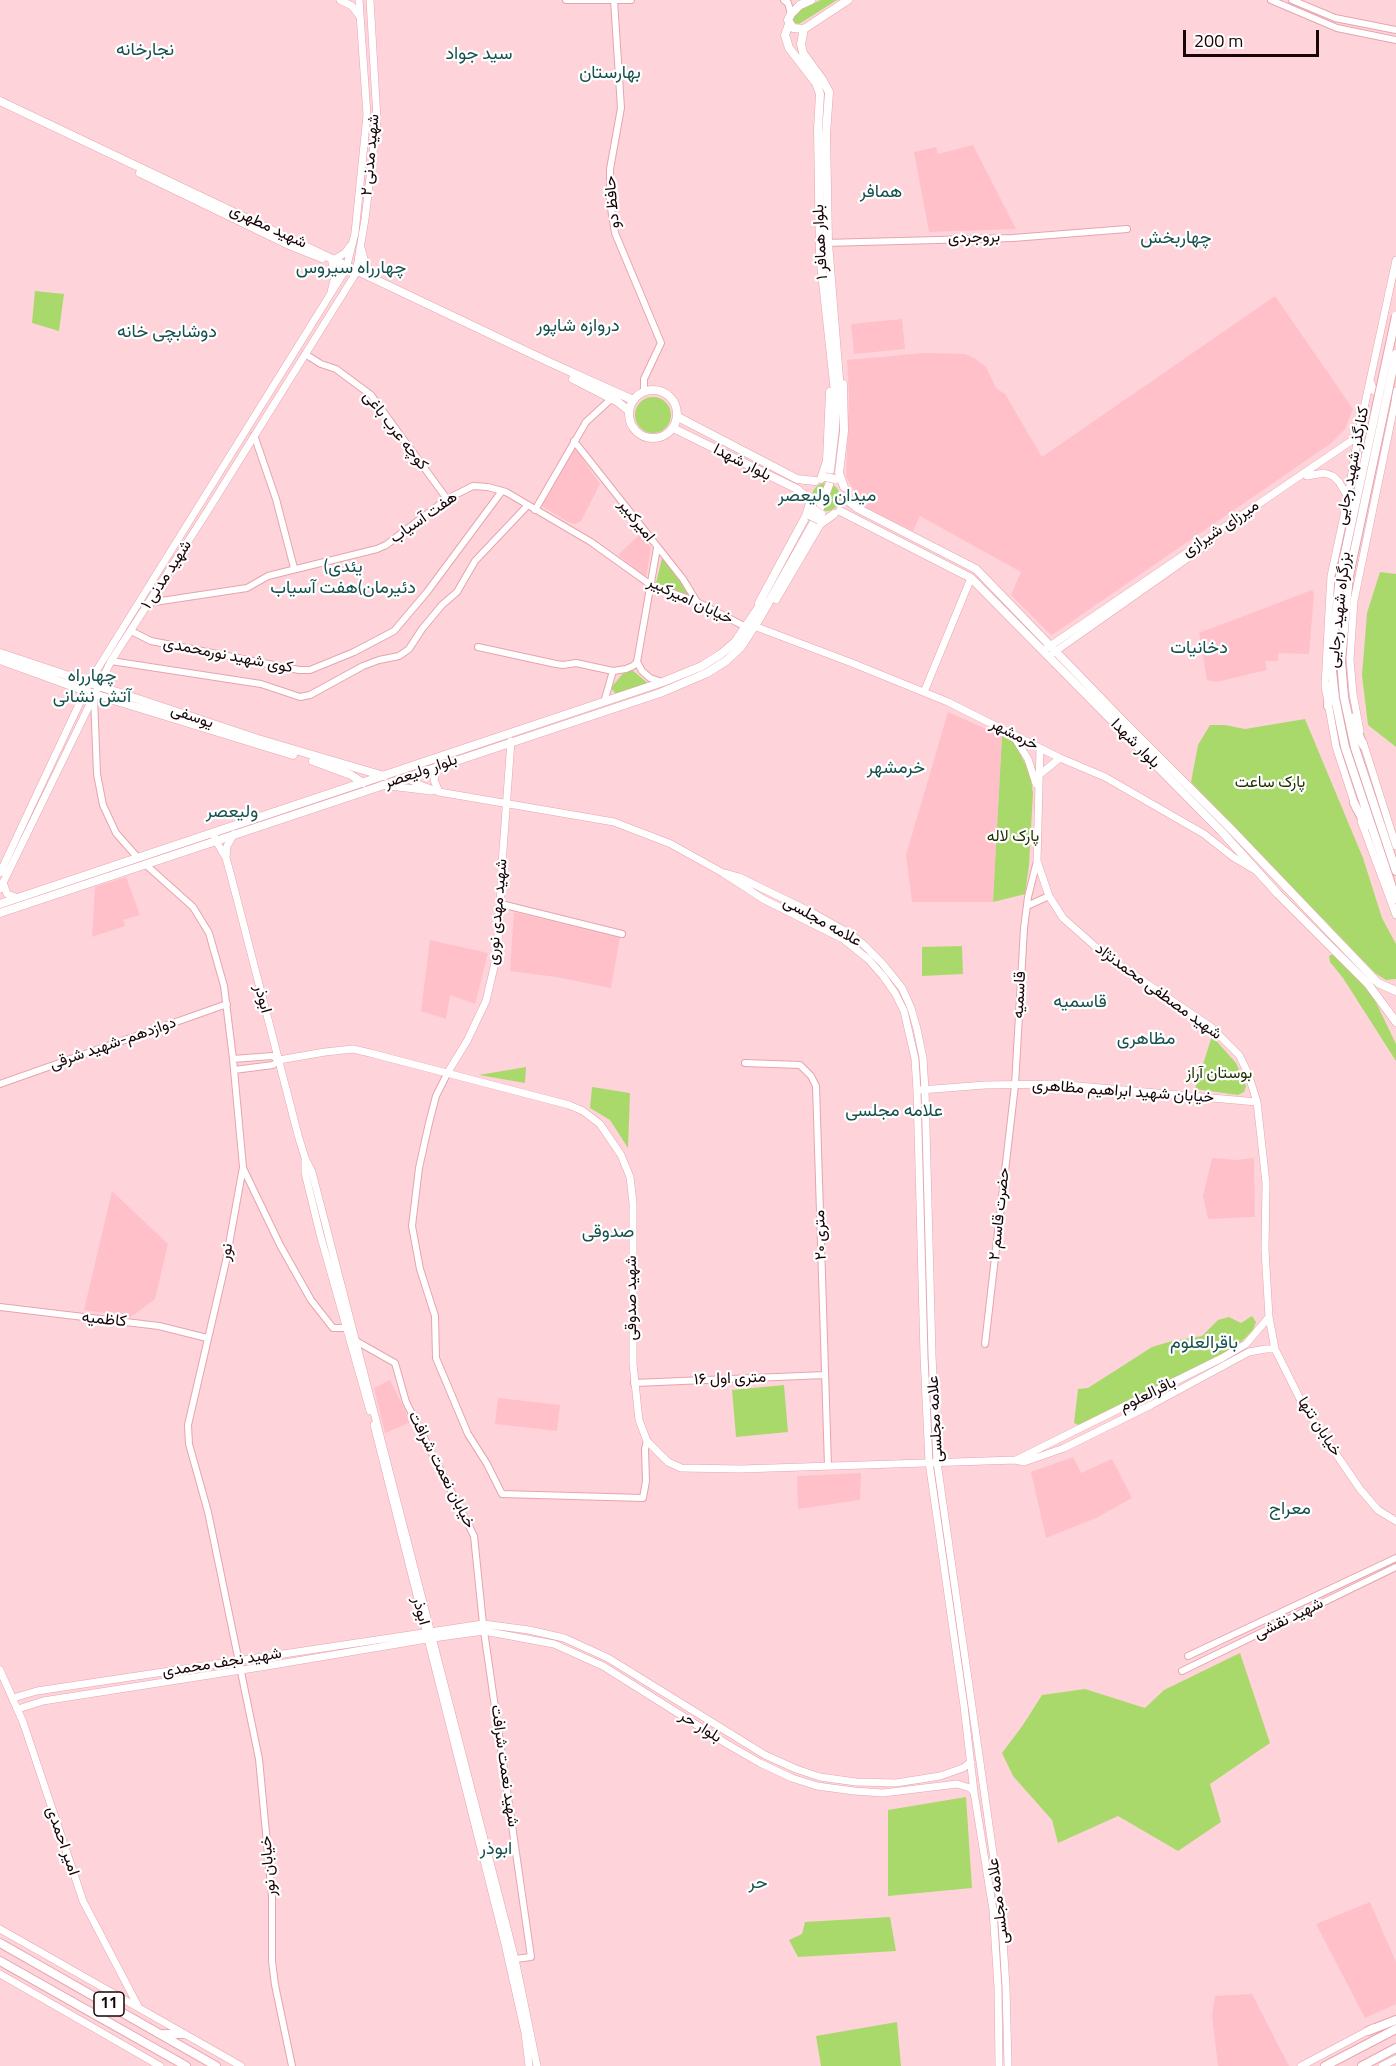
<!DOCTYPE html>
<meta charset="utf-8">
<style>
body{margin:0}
#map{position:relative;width:1396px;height:2066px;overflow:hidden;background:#fed4da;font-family:"Titillium Web",sans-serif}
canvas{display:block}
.scale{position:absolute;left:1183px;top:30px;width:136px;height:27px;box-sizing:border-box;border:3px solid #190408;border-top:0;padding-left:8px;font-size:18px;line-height:21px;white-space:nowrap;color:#190408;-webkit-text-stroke:4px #fff;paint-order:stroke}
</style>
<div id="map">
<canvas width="1396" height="2066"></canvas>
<div class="scale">200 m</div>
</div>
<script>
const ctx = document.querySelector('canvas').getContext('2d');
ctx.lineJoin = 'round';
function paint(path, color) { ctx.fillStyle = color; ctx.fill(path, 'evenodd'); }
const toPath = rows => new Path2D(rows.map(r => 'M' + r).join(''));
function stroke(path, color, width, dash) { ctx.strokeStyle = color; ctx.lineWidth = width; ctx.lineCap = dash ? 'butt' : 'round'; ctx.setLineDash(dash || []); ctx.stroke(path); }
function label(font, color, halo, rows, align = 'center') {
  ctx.font = font + ' "Titillium Web",Vazirmatn,sans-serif'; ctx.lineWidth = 4.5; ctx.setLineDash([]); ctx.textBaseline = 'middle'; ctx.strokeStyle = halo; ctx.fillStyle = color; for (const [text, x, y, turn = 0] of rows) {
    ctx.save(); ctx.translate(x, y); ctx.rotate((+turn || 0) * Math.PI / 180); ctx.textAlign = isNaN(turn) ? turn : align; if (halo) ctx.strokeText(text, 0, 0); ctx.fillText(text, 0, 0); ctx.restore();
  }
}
paint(toPath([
 [973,145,1016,229,929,232,914,152,936,147,938,154],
 [1275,296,1353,409,1345,429,1330,444,1052,635,1050,634,1011,595,1021,572,920,516,913,531,858,505,860,501,846,477,849,394,847,360,924,353,965,354,976,359,986,367,996,388,1005,394,1042,457],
 [902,319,905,349,854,354,851,324],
 [575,448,600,484,581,521,575,524,568,522,540,505],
 [640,534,651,548,646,577,618,555],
 [1312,590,1314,593,1309,654,1278,653,1278,661,1265,661,1267,670,1216,682,1207,680,1199,633],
 [948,712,1002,736,993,902,912,902,906,855],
 [126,877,140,915,123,920,125,926,92,937,95,887],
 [514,912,620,937,611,988,556,977,510,971],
 [430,940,488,953,475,1004,450,995,446,1019,421,1011],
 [1212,1158,1236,1160,1254,1158,1255,1217,1208,1219,1203,1196],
 [112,1191,168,1244,155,1299,131,1317,84,1310],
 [390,1380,411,1422,385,1433,374,1388],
 [498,1398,560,1405,557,1431,495,1424],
 [1073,1457,1081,1473,1112,1459,1132,1498,1096,1518,1046,1538,1031,1472],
 [861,1473,860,1500,798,1509,797,1476],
 [1370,1902,1396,1962,1396,2004,1365,2018,1316,1924],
 [1252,1994,1289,2066,1218,2066,1212,2016,1215,1996]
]), '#ffc0ca');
paint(toPath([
 [821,0,837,0,799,24,794,23,792,17,797,11],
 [35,291,64,294,59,331,32,323],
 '635 415a18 18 0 1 1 36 0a18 18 0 1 1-36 0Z',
 '812 497a14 14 0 1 1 28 0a14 14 0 1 1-28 0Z',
 [662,558,692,596,656,583],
 [1380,572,1396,574,1396,747,1368,725,1362,675,1367,613],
 [631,669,650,685,617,695,611,688,624,672],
 [1305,719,1363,858,1382,918,1396,944,1396,979,1386,980,1375,973,1191,782,1198,745,1210,725,1225,725,1245,729],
 [1002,736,1014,742,1030,773,1033,793,1029,865,1025,894,993,902],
 [962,946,963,974,922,976,922,947],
 [1335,953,1372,994,1396,1044,1396,1061,1343,978,1330,962,1329,956],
 [1212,1036,1236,1063,1246,1086,1244,1092,1238,1095,1195,1089],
 [526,1067,525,1083,479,1075],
 [592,1087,630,1093,628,1148,610,1120,590,1108],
 [1252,1316,1256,1322,1253,1330,1236,1347,1081,1426,1074,1423,1078,1389,1088,1388,1152,1347,1172,1341,1202,1336,1218,1320,1229,1317,1241,1323],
 [784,1385,788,1432,736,1437,732,1390],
 [1240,1653,1270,1743,1210,1784,1221,1822,1178,1851,1118,1816,1058,1843,1052,1820,1013,1776,1002,1753,1023,1725,1042,1695,1085,1689,1145,1708,1164,1690],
 [966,1797,972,1888,888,1896,888,1810],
 [890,1917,896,1951,798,1957,789,1940,802,1934,805,1922],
 [897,2022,901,2066,821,2066,816,2036]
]), '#a9d96b');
const tertiary = toPath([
 [566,0,631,0],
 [614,0,621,108,610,169,610,202,615,233,661,343,644,379,644,391],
 [784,0,788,3,791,14],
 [1271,0,1337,28,1396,40],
 [1292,0,1335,18,1396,30],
 [824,243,1013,238,1127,229],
 [305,354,321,364,336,369,371,395,447,499],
 [254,435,276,499,294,568],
 [574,441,683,579,697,602],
 [535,510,586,422,611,399],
 [657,548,637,662,642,671,650,678,662,682],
 [148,603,247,588,268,576,377,549,386,545,447,499,473,486,488,487,506,492,591,542,651,585,697,602,746,627],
 [131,631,151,641,299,670,310,670,354,652,394,631,427,592,502,491],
 [478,647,556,664,563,665,576,663,613,671,626,669,633,666,637,662],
 [111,661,261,684,300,697,310,695,363,666,379,660,399,656,409,649,422,629,442,605,457,592,475,561,528,505],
 [94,697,97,774,103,805,116,833,138,858],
 [604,702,613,671],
 [145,864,193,907,209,933,224,986,233,1059,243,1167,226,1261,188,1425,189,1444,208,1512,259,1759,272,1896,272,1961,275,1985,292,2066],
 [501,904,622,934],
 [1027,906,1049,896],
 [233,1059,272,1056,279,1060,273,1065,234,1070],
 [745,1063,800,1065,811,1076,816,1086,828,1466],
 [448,1072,436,1096,429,1123,419,1168,412,1226,420,1269,435,1316,436,1358,468,1434,487,1464,502,1494,643,1498,646,1481,645,1449,647,1441],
 [0,1084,227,1004],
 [243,1168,280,1245,311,1300,333,1328,351,1328],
 [0,1307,159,1326,207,1338],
 [356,1341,395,1363,406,1402,474,1536,483,1624,531,1957,515,1959],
 [985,1344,1015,1085,1024,928,1028,897,1037,861],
 [634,1383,825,1375],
 [1188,1656,1396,1558],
 [1182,1671,1396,1567]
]);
const secondary = toPath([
 [340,0,352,6,360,17],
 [361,248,365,262,374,278],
 [335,259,345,253,350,246],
 [331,292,335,277,332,262],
 [1371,383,1374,391,1382,396,1391,395,1396,391],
 [1307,476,1324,473,1333,476,1339,482,1348,497,1349,496],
 [754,626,852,663,948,702,1060,758,1105,777,1204,834,1233,857,1255,870],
 [1047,648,1373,426],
 [1053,653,1208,544],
 [924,692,971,578],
 [1360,731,1353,694,1350,659,1354,601,1396,397],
 [1013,735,1028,759,1036,784],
 [1363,742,1396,846],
 [1040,748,1037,861,1049,896,1063,918,1106,956,1211,1027,1239,1055,1248,1073,1257,1102,1266,1183,1265,1250,1269,1317,1275,1349,1304,1407,1360,1489,1378,1510,1396,1521],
 [437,766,434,780,439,792],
 [1039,775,1060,758],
 [405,777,420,785,439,792,614,822,671,844,723,873,763,899,843,939,868,959,883,976,895,993,904,1011,915,1059,917,1091,924,1356,929,1462,964,1706,974,1792,993,1910,998,1987,999,2066],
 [382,785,431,791],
 [1356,808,1336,747,1325,686,1330,592,1331,576,1348,497,1358,436,1396,260],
 [1361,821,1396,915],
 [213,832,216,841,226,858,231,876,298,1135,305,1158,312,1172,515,1959,537,2066],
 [226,858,227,846,234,834],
 [0,873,90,681,346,269,355,233,367,115,359,0],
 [725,873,739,877,813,913,847,932,862,943,882,963,902,988,911,1008,917,1029,923,1058,925,1090,932,1355,937,1462,1001,1909,1006,1987,1008,2066],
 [3,882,7,894,18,898],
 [0,889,111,661,205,515,356,273,365,219,377,119,370,0],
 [279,1060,325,1052,353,1049,370,1053,569,1105,583,1111,600,1124,621,1155,630,1177,633,1203,633,1364,639,1420,647,1441,668,1462,681,1468,741,1469,1016,1460,1024,1462,1064,1448,1151,1405,1249,1352,1266,1349,1275,1349],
 [448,1072,467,1041,486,1001,495,963,499,931,502,864,511,741],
 [921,1090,985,1085,1056,1084,1257,1102],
 [305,1161,305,1173,320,1234,370,1411],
 [374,1425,505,1944,525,2033,529,2066],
 [1016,1460,1222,1358,1246,1344,1269,1317],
 [0,1670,23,1722,83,1901,138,2006],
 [13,1698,37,1691,483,1624,529,1630,564,1638,608,1658,765,1755,796,1769,820,1777,856,1782,896,1783,940,1776,963,1768,971,1762],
 [18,1709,43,1701,267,1666,433,1638,484,1631,554,1644,603,1666,727,1744,760,1763,792,1778,817,1786,854,1791,883,1793,957,1784,970,1788,974,1792],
 [0,1929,241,2066],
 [0,1974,160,2066],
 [1301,2066,1373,2028],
 [1382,2066,1396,2059]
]);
const primary = toPath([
 [811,0,800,5,791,14,788,20,793,28,804,29,848,0],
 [789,24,785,35,789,48,816,83,820,94,818,129,820,254,836,402,835,429,830,470],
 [804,29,801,44,803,53,822,79,829,92,826,134,828,243,840,391],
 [0,101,549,362,633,400],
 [140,173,289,245,322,258],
 [573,379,618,402,629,411],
 [843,384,844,431,839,473,844,487],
 '629 414a24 24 0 1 1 48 0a24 24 0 1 1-48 0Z',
 [678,417,797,479,815,481],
 [673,428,797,489,808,499],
 [821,479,827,461,830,392],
 [846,499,857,508,976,569,1120,718,1228,826,1378,983,1396,991],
 [820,508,829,485],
 [840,511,971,578,1222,832,1278,894,1368,984,1396,1022],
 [776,599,820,524,834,514],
 [759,603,806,516,810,503],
 [0,653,258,739,384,776],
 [0,660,94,694,293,755],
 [313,761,351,775,363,783],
 [0,904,663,682,702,666,721,654,735,642,763,601],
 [0,913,660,693,707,673,726,661,741,647,761,616,815,520]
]);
const trunk = toPath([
 [1340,576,1331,662,1335,698,1345,747,1396,899],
 [1349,576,1341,661,1344,697,1355,748,1396,871],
 [1328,706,1330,686],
 [1352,718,1363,745],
 [1354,803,1366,826],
 [0,1943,216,2066],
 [0,1961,186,2066],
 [1368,2031,1396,2020],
 [164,2034,182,2034],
 [1325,2066,1396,2029],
 [1362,2066,1396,2048]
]);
stroke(tertiary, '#e7a4ae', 8);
stroke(secondary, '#e7a4ae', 8);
stroke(primary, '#e7a4ae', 9);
stroke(trunk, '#e7a4ae', 10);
stroke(tertiary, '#fff', 6);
stroke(secondary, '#fff', 7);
stroke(primary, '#fff', 8);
stroke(trunk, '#fff', 8);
const primaryBridge = toPath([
 [825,477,835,479],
 [813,509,821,514],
 [809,515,819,520]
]);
const trunkBridge = toPath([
 [1340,576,1396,316],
 [1349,576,1396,354]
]);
stroke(primaryBridge, '#e7a4ae', 9, []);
stroke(trunkBridge, '#e7a4ae', 10, []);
stroke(primaryBridge, '#fff', 8);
stroke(trunkBridge, '#fff', 8);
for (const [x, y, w] of [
 [109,2004,30]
]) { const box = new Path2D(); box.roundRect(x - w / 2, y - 12, w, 24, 4.5); ctx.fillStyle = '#fff'; ctx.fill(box); stroke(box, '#190408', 1.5); }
label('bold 15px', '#190408', null, [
 ["11",109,2004]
]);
label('16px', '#190408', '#fff', [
 ["شهید مدنی ۲",371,155,-85],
 ["حافظ دو",613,202,-95],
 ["شهید مطهری",268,227,25],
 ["بروجردی",974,238,-1],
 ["بلوار همافر ۱",821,242,-93],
 ["کوچه عرب باغی",395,431,52],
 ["بلوار شهدا",742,463,27],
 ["کنارگذر شهید رجایی",1353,466,-79],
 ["هفت آسیاب",424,518,-35],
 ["امیرکبیر",636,521,52],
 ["میرزای شیرازی",1221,529,-34],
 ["شهید مدنی ۱",167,575,-57],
 ["خیابان امیرکبیر",690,601,25],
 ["بزرگراه شهید رجایی",1340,610,-84],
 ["کوی شهید نورمحمدی",228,656,11],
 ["یوسفی",192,717,19],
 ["خرمشهر",1014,735,27],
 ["بلوار شهدا",1135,744,45],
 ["بلوار ولیعصر",421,772,-19],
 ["شهید مهدی نوری",498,912,-85],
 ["علامه مجلسی",822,922,29],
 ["شهید مصطفی محمدنژاد",1158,992,36],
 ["قاسمیه",1020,995,-87],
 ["ابوذر",262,999,75],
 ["دوازدهم-شهید شرقی",113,1044,-19],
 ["خیابان شهید ابراهیم مظاهری",1123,1092,4],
 ["۲ حضرت قاسم",1000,1214,-84],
 ["۲۰ متری",821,1235,-92],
 ["نور",227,1252,-79],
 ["شهید صدوقی",632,1298,-90],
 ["کاظمیه",104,1320,6],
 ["۱۶ متری اول",730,1379,-2],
 ["باقرالعلوم",1148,1395,-26],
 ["علامه مجلسی",936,1419,-93],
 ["خیابان تنها",1319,1427,57],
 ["خیابان نعمت شرافت",441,1470,63],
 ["ابوذر",420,1611,75],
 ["شهید نقشی",1289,1619,-26],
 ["شهید نجف محمدی",222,1663,-9],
 ["بلوار حر",700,1727,32],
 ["شهید نعمت شرافت",504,1766,82],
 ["امیر احمدی",62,1841,71],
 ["خیابان نور",269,1866,-95],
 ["علامه مجلسی",999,1901,-97]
]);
label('16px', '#203201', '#fff', [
 ["پارک ساعت",1270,783],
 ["پارک لاله",1013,837],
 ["بوستان آراز",1219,1074]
]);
label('18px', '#15514d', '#fff', [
 ["نجارخانه",145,51],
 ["سید جواد",479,55],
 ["بهارستان",610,74],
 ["همافر",881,193],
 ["چهاربخش",1176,239],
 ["چهارراه سیروس",351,269],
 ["دروازه شاپور",578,327],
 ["دوشابچی خانه",167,333],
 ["میدان ولیعصر",827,497],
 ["(یئدی",343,568],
 ["دئیرمان)هفت آسیاب",343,589],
 ["دخانیات",1199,649],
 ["چهارراه",92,677],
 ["آتش نشانی",92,698],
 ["خرمشهر",896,769],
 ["ولیعصر",232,813],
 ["قاسمیه",1080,1003],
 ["مظاهری",1146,1040],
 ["علامه مجلسی",894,1112],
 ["صدوقی",608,1233],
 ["باقرالعلوم",1204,1344],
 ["معراج",1290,1510],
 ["ابوذر",496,1850],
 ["حر",758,1884]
]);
</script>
